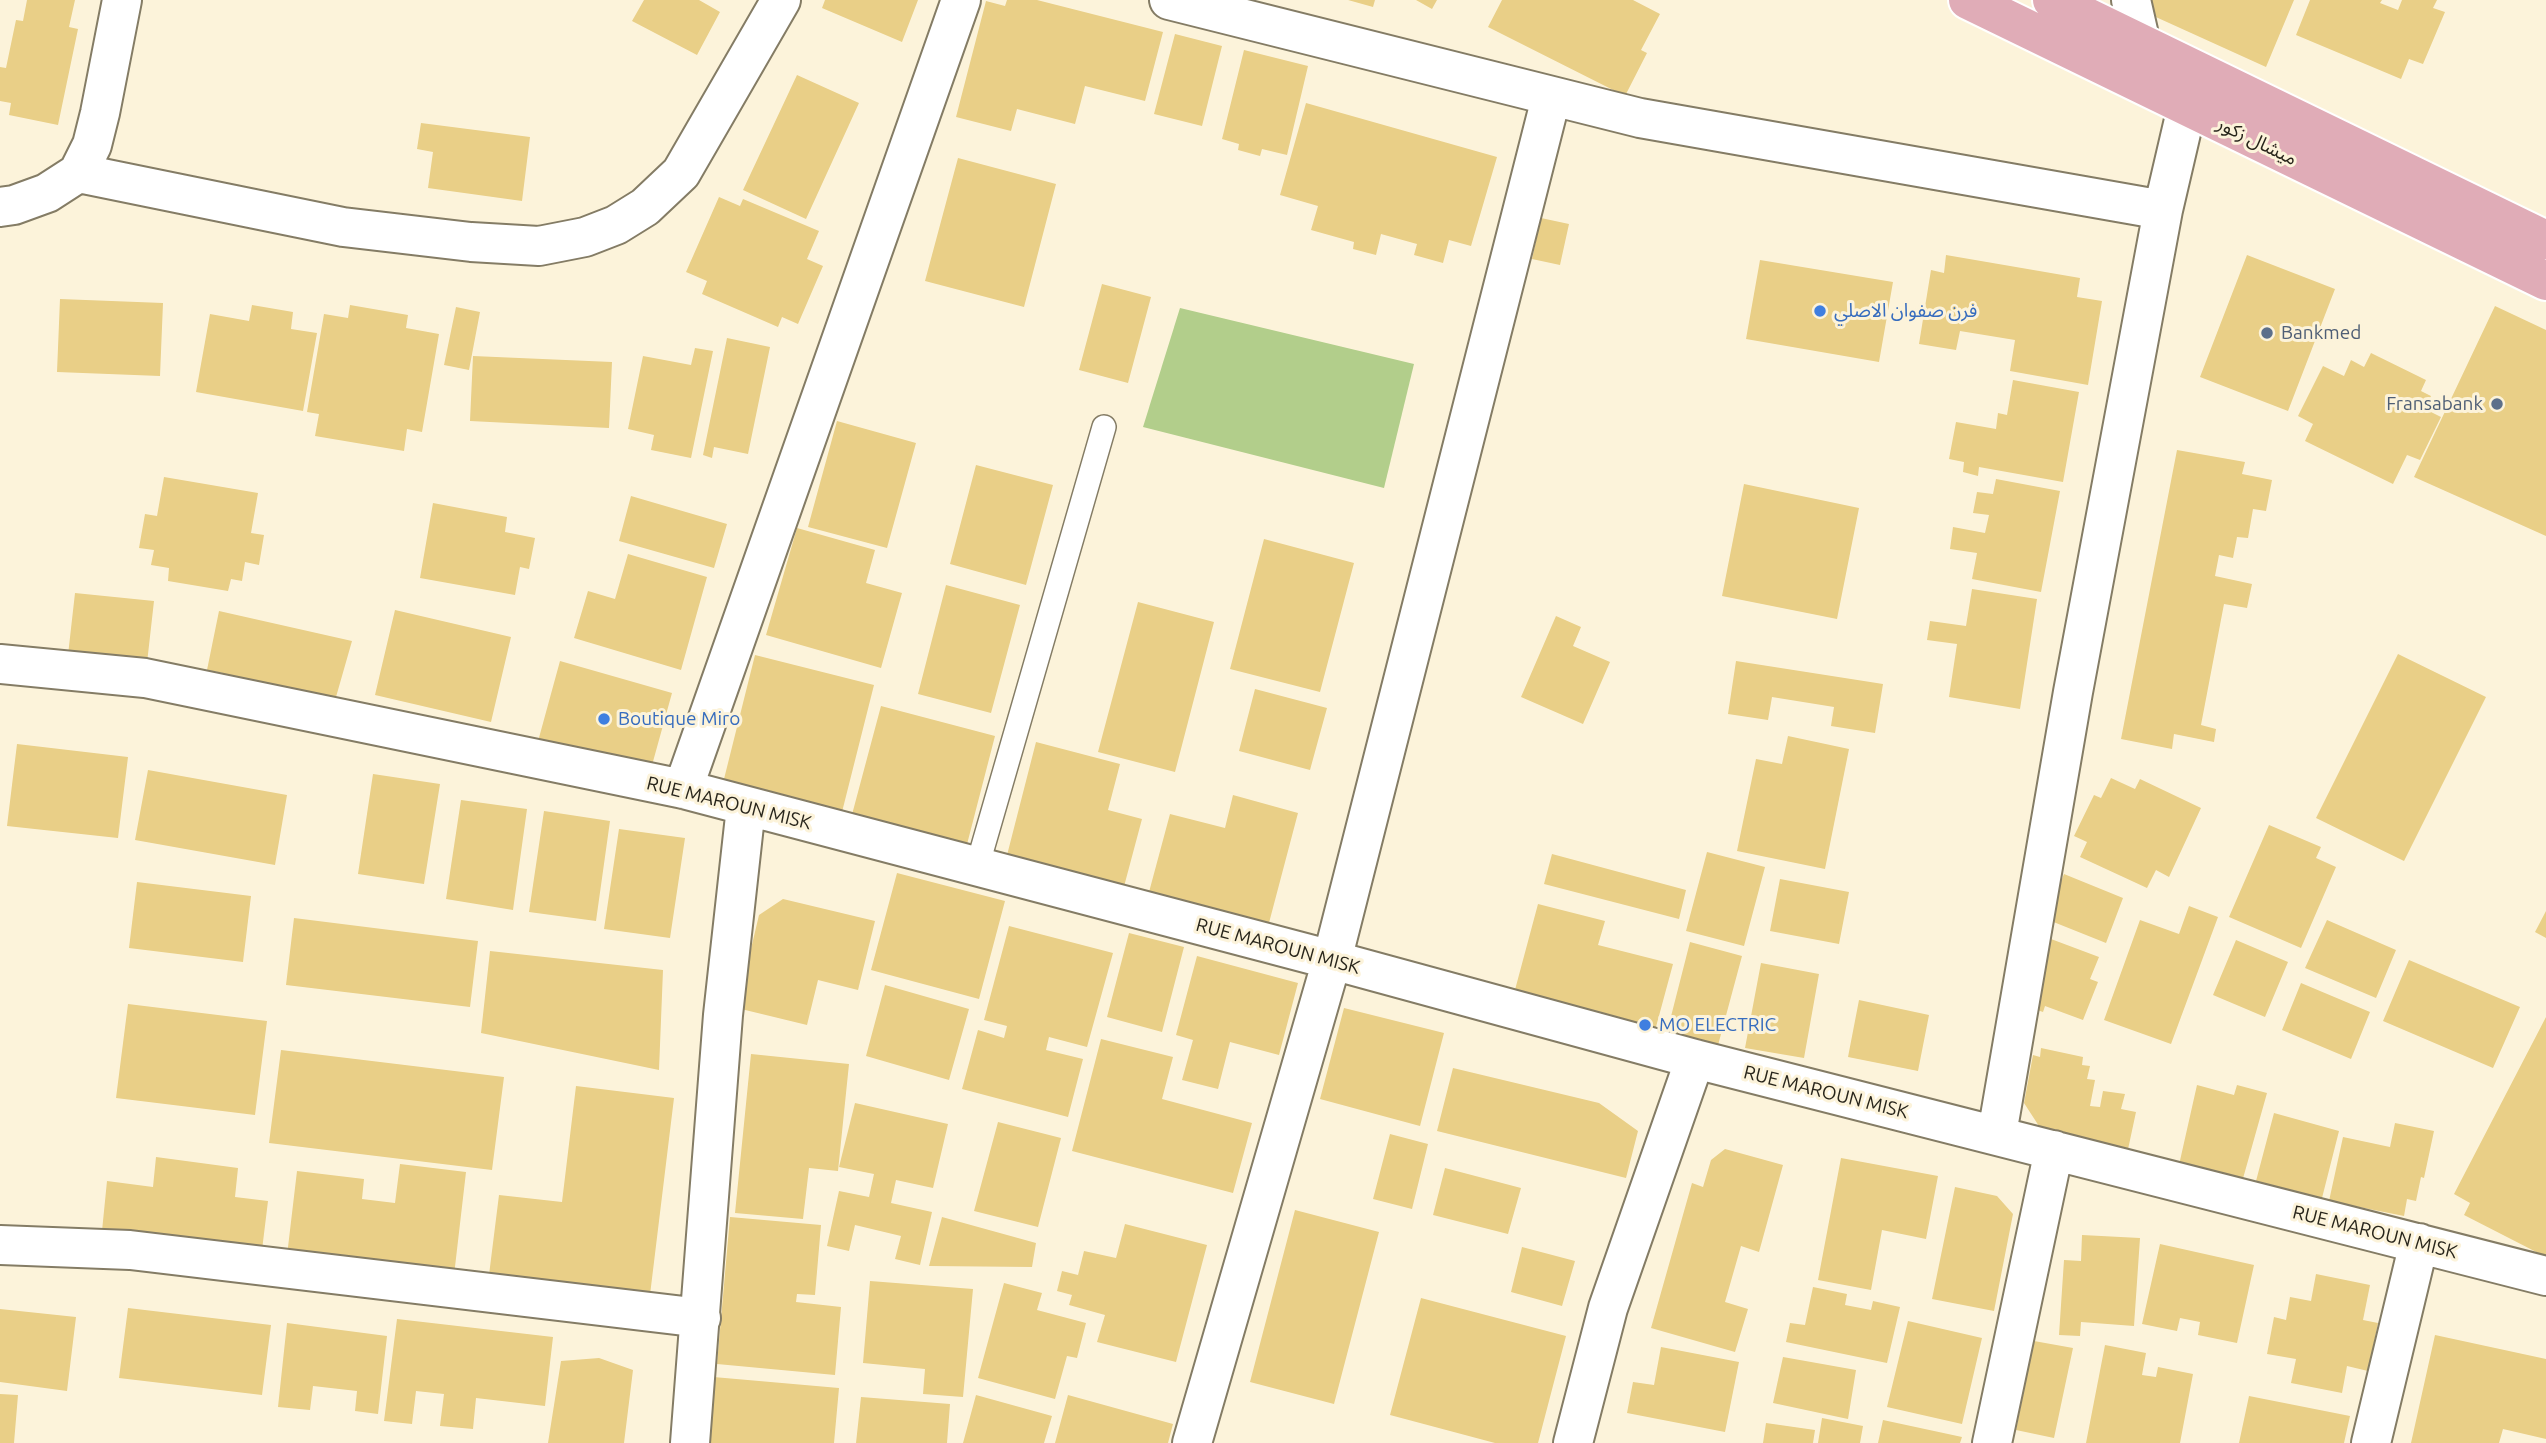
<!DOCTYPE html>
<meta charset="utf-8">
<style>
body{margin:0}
canvas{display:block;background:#fcf3da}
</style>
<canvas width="2546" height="1443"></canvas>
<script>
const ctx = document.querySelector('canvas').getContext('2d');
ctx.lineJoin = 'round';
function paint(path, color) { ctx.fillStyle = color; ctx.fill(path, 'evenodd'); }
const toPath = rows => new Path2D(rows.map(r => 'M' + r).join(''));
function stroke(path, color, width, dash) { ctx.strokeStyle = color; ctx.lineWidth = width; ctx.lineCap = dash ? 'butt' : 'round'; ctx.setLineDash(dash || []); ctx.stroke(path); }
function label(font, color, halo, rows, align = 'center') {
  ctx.font = font + ' Ubuntu,"Noto Sans Arabic",sans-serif'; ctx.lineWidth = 6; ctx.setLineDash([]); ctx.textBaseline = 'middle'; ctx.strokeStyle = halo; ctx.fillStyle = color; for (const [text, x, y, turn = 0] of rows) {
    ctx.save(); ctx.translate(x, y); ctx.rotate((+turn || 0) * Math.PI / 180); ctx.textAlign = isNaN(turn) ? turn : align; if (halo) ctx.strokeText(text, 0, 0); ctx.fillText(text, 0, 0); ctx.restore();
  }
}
paint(toPath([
 [1180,308,1414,364,1384,488,1143,427]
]), '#b2ce8b');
paint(toPath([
 [27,0,75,0,69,27,78,29,58,125,9,115,11,103,0,101,0,67,6,68,16,20,23,21],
 [644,0,699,0,720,12,697,55,632,21],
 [825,0,918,0,902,42,822,8],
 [1007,0,1037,0,1163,32,1145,101,1085,86,1075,124,1017,109,1011,131,956,117,986,1,1005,6],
 [1348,0,1375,0,1373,7],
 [1416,0,1437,0,1432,9],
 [1502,0,1633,0,1660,14,1641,50,1647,53,1625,96,1488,27],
 [2145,0,2294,0,2266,67,2147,13],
 [2310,0,2382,0,2380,3,2398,10,2402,0,2437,0,2433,8,2445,12,2423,64,2409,59,2401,79,2296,35],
 [1175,34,1222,46,1202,126,1154,114],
 [1244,50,1308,66,1287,155,1262,149,1260,156,1238,150,1239,144,1222,139],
 [797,75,859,103,806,219,743,190],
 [1306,103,1497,157,1471,246,1449,240,1443,263,1414,255,1417,244,1381,234,1376,255,1353,249,1354,242,1311,230,1318,206,1280,195],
 [421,123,530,137,522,201,428,188,433,152,417,149],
 [958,158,1056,184,1024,307,925,281],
 [719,197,740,206,743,199,819,231,807,259,823,266,798,324,782,317,778,327,702,294,707,281,686,272],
 [1541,218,1569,224,1560,265,1532,259],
 [1946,255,2080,278,2077,297,2102,301,2088,385,2010,371,2015,340,1960,331,1956,350,1919,344,1931,270,1944,273],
 [2247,255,2335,289,2288,411,2200,377],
 [1760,260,1893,282,1879,362,1746,339],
 [1102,284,1151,297,1128,383,1079,370],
 [60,299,163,303,160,376,57,372],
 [252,305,293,312,291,329,317,333,303,411,196,392,210,314,249,321],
 [350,305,408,315,406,328,439,334,422,432,407,429,404,451,315,436,319,414,307,412,324,314,348,318],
 [2495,306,2546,330,2546,536,2414,477],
 [456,307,480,312,469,370,444,365],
 [727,338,770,347,748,454,714,447,712,458,703,455],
 [695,348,713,351,691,458,651,450,654,435,628,429,643,356,691,365],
 [2371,353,2426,380,2421,391,2431,396,2425,409,2441,417,2420,460,2407,455,2393,484,2305,441,2313,424,2298,416,2323,366,2344,376,2351,360,2364,367],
 [473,356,612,362,609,428,470,421],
 [2013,380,2079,392,2063,482,1979,467,1978,476,1963,472,1964,462,1949,459,1956,422,1996,429,1998,413,2007,415],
 [837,421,916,443,887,548,808,527],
 [2177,450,2245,462,2242,474,2272,480,2266,511,2253,509,2248,538,2237,537,2233,558,2219,555,2215,576,2252,584,2247,608,2224,604,2201,725,2216,729,2214,742,2174,734,2172,749,2121,739],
 [976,465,1053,485,1026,585,950,564],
 [164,477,258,493,251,533,264,535,259,565,245,562,242,581,231,579,228,591,168,581,169,568,151,565,154,550,139,548,145,514,157,516],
 [1996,479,2060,491,2041,592,1972,579,1977,553,1950,549,1953,527,1985,533,1989,515,1973,513,1977,492,1993,494],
 [1744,484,1859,508,1837,619,1722,596],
 [631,496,727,524,714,568,619,541],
 [433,503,507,517,505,532,535,538,529,569,520,567,515,595,420,578],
 [797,528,875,550,866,583,902,593,881,668,766,635],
 [1264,539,1354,563,1320,692,1230,669],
 [628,554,707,577,681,670,574,638,588,591,615,599],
 [946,585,1020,605,991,713,918,694],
 [1972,589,2037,599,2020,709,1949,697,1957,644,1927,640,1930,621,1966,626],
 [75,593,154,601,147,663,68,655],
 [1138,602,1214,622,1175,772,1098,752],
 [395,610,511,637,491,722,375,695],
 [219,611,352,641,336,697,249,679,248,686,221,682,223,673,207,670],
 [1556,616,1581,627,1573,646,1610,662,1583,724,1521,697],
 [2398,654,2486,697,2404,861,2316,818],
 [755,655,874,685,842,812,723,783],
 [560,661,672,693,649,776,537,745],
 [1736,661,1883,684,1875,733,1831,726,1834,707,1772,697,1768,720,1728,714],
 [1255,689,1327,708,1310,770,1239,751],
 [881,706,995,736,965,852,850,822],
 [1788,736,1849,749,1825,869,1737,851,1756,759,1782,764],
 [1036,742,1120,764,1108,810,1142,819,1122,894,1005,863],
 [17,744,128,757,118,838,7,826],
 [148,770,287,795,275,865,135,840],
 [373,774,440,784,424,884,358,874],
 [2111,778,2135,789,2140,779,2201,808,2169,877,2156,870,2147,888,2080,857,2087,842,2074,836,2094,795,2101,798],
 [1233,795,1298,813,1265,938,1145,907,1170,814,1225,828],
 [461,800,527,809,513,910,446,899],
 [544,811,610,821,596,921,529,912],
 [2269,825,2321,847,2316,858,2336,867,2301,948,2229,917],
 [619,829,685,838,670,938,604,929],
 [1707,852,1765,867,1744,946,1686,931],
 [1552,854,1686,890,1679,919,1544,884],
 [897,873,1005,901,979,999,871,970],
 [2064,874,2123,898,2106,943,2046,919],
 [1780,879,1849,892,1839,944,1770,931],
 [137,882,251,896,243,962,129,948],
 [783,899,875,921,858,990,818,980,807,1025,737,1008,759,915],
 [1538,904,1605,921,1598,945,1673,964,1653,1038,1512,1001],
 [2189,906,2218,917,2171,1044,2104,1020,2140,920,2179,934],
 [2546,911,2546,938,2535,932],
 [294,918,478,941,470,1007,286,985],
 [2327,920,2396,950,2376,998,2305,968],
 [1009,926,1113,953,1087,1047,1049,1037,1046,1050,1083,1059,1068,1117,962,1089,978,1030,1004,1038,1007,1026,984,1020],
 [1129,933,1184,947,1162,1032,1107,1017],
 [2051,939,2099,957,2090,979,2098,982,2083,1020,2045,1006,2043,1012,2026,1006],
 [2236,940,2288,962,2265,1017,2213,995],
 [1690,942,1742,956,1717,1049,1666,1036],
 [490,951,663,970,659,1070,481,1033],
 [1197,956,1298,983,1279,1055,1230,1042,1218,1089,1182,1080,1193,1040,1176,1035],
 [2409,960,2520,1007,2493,1068,2383,1021],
 [1761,963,1819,974,1804,1058,1745,1048],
 [2301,983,2370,1012,2351,1059,2282,1030],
 [885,985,969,1009,949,1080,866,1056],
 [1859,1000,1929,1015,1918,1071,1848,1057],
 [128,1004,267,1021,255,1115,116,1098],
 [1344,1008,1444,1033,1420,1126,1320,1099],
 [2546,1017,2546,1257,2464,1215,2470,1203,2454,1194],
 [1101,1039,1173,1057,1162,1099,1252,1123,1233,1193,1072,1151],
 [2041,1048,2083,1057,2082,1065,2090,1066,2087,1079,2095,1080,2090,1106,2100,1107,2103,1091,2125,1094,2121,1109,2136,1112,2127,1154,2048,1140,2024,1103,2033,1055,2040,1057],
 [281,1050,504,1077,492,1170,269,1143],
 [751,1054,849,1064,838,1171,809,1168,803,1219,735,1213],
 [1453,1068,1599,1103,1638,1131,1626,1178,1437,1131],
 [2197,1085,2234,1095,2237,1085,2267,1093,2242,1182,2179,1165],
 [576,1086,674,1098,649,1303,488,1283,499,1195,562,1202],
 [855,1103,948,1124,933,1188,896,1180,891,1203,932,1212,920,1265,895,1259,901,1236,855,1225,849,1251,827,1246,839,1191,869,1197,874,1174,839,1167],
 [2274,1113,2339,1131,2322,1198,2256,1181],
 [998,1122,1061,1138,1038,1227,974,1211],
 [2395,1123,2434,1131,2424,1178,2421,1177,2416,1201,2407,1199,2404,1216,2329,1201,2343,1137,2390,1147],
 [1390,1134,1428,1144,1412,1209,1373,1199],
 [1725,1149,1783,1165,1759,1252,1741,1246,1725,1302,1748,1309,1735,1352,1651,1328,1692,1183,1703,1187,1711,1160],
 [156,1157,238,1168,235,1197,268,1201,262,1250,102,1231,107,1181,153,1187],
 [1841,1158,1938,1176,1926,1239,1882,1230,1871,1290,1818,1280],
 [400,1164,466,1172,453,1284,286,1264,297,1171,364,1179,362,1199,395,1203],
 [1445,1168,1521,1188,1508,1234,1433,1215],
 [1955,1187,1997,1196,2013,1214,1994,1311,1932,1299],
 [1295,1210,1379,1232,1334,1404,1250,1382],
 [730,1217,821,1225,815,1295,797,1294,796,1302,841,1307,835,1375,717,1364],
 [942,1217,1036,1243,1032,1267,929,1266],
 [1125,1224,1207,1245,1176,1362,1097,1342,1105,1315,1069,1305,1072,1295,1057,1291,1062,1271,1078,1275,1084,1251,1116,1258],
 [2082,1235,2140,1238,2134,1326,2081,1322,2080,1336,2059,1335,2064,1260,2081,1261],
 [2160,1244,2254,1265,2237,1343,2198,1335,2200,1322,2180,1318,2177,1331,2142,1324],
 [1522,1247,1575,1261,1562,1306,1511,1292],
 [2316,1274,2370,1285,2363,1320,2378,1323,2368,1371,2347,1366,2342,1393,2291,1383,2296,1359,2267,1354,2274,1317,2286,1320,2290,1297,2311,1301],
 [870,1281,973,1289,963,1397,923,1394,925,1369,863,1363],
 [1004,1283,1042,1293,1037,1310,1086,1323,1077,1358,1067,1356,1055,1399,978,1378],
 [1813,1287,1847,1294,1845,1305,1871,1310,1873,1301,1900,1307,1887,1363,1786,1342,1790,1323,1805,1325],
 [1421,1298,1566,1336,1538,1443,1495,1443,1390,1415],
 [128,1308,271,1325,262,1395,119,1378],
 [0,1309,76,1317,67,1391,0,1382],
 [397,1319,553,1337,545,1406,476,1398,473,1429,440,1426,444,1394,416,1391,412,1424,384,1421],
 [1908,1321,1982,1338,1962,1424,1887,1407],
 [287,1323,387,1336,378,1414,355,1411,357,1391,313,1386,310,1410,278,1407],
 [2435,1335,2546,1359,2546,1439,2503,1429,2499,1443,2411,1443],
 [2034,1341,2073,1348,2054,1438,2016,1430],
 [2105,1345,2146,1353,2142,1375,2156,1377,2158,1367,2193,1374,2180,1443,2086,1443],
 [1661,1347,1739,1362,1725,1432,1627,1413,1633,1382,1654,1385],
 [1783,1357,1856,1370,1848,1419,1773,1403],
 [599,1358,633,1370,624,1443,548,1443,561,1361],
 [702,1376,839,1388,834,1443,696,1443],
 [0,1394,18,1395,14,1443,0,1443],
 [976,1395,1052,1416,1044,1443,963,1443],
 [1068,1395,1173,1424,1168,1443,1055,1443],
 [2249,1396,2350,1416,2344,1443,2239,1443],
 [861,1397,950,1404,947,1443,856,1443],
 [1822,1418,1863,1426,1860,1443,1818,1443],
 [1883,1420,1962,1437,1960,1443,1878,1443],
 [1766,1423,1815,1430,1813,1443,1763,1443]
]), '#e9cf87');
const lane = toPath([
 [977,867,1104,427]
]);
const street = toPath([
 [1169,0,1640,118,2163,210],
 [2131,0,2141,44],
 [78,173,343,227,471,242,539,246,585,237,616,225,645,207,681,173,781,0],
 [0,207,14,205,47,193,78,173,92,145,100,113,122,0],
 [0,664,145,678,683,789,1332,960,1695,1059,2546,1276],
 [683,789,961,0],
 [1997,1134,2073,692,2163,210,2187,107],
 [0,1245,130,1250,701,1318],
 [690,1443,723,1015,746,807],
 [1192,1443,1332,960,1551,98],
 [1573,1443,1608,1308,1695,1059],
 [1992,1443,2054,1150],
 [2371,1443,2419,1243]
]);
const primary = toPath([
 [1968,0,2546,281],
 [2052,0,2546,240]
]);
stroke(lane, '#847c65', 26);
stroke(street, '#847c65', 42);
stroke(primary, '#fff', 42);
stroke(lane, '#fff', 23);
stroke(street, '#fff', 38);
stroke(primary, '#e0acb7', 38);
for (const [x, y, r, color] of [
 [1820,311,7,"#3f7fe0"],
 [2267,333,7,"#5c6f8a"],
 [2497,404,7,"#5c6f8a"],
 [604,719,7,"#3f7fe0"],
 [1645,1025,7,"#3f7fe0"]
]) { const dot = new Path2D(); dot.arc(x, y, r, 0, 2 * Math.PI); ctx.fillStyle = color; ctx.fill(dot); stroke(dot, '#fcf3da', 2.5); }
label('19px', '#28251b', '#fcf3da', [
 ["ميشال زكور",2257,141,26],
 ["RUE MAROUN MISK",729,803,14],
 ["RUE MAROUN MISK",1278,946,15],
 ["RUE MAROUN MISK",1826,1092,14],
 ["RUE MAROUN MISK",2375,1232,14]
]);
label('19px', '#366cbe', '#fcf3da', [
 ["فرن صفوان الاصلي",1834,311],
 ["Boutique Miro",618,719],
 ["MO ELECTRIC",1659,1025]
], 'left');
label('19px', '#4e5e75', '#fcf3da', [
 ["Bankmed",2281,333],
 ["Fransabank",2483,404,"right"]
], 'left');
</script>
